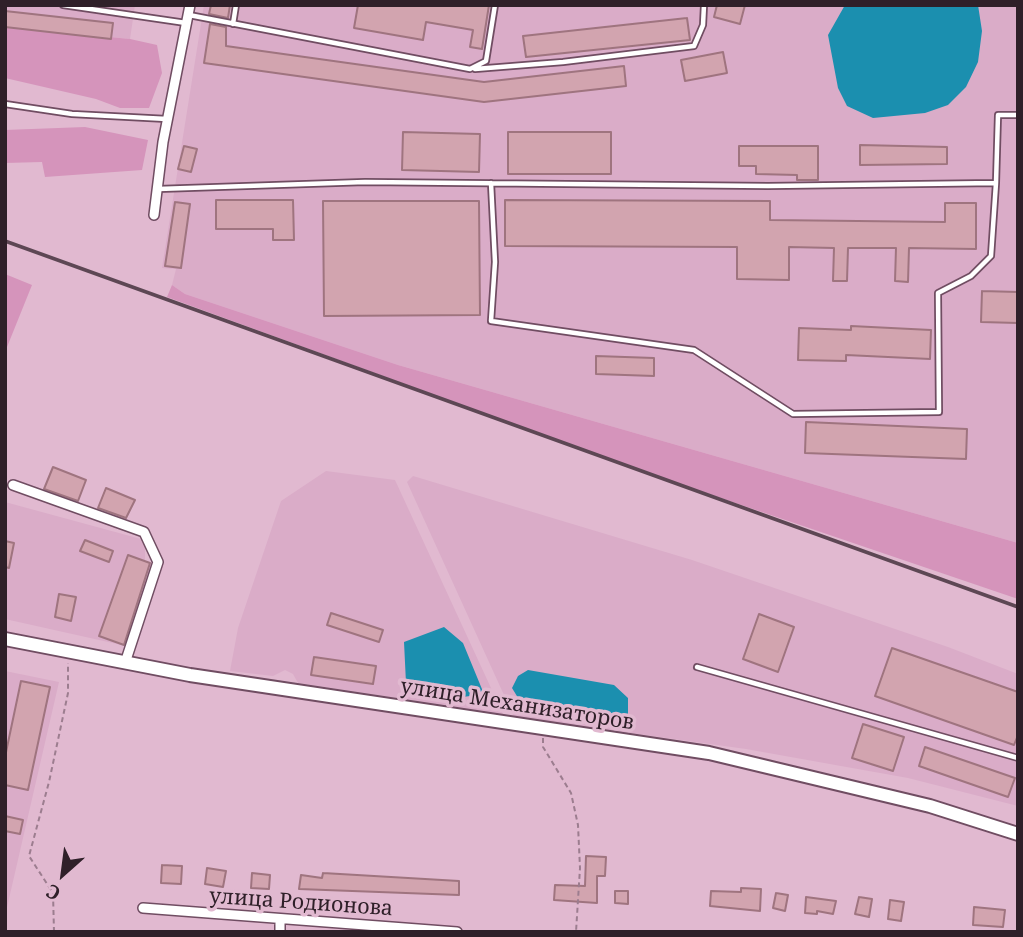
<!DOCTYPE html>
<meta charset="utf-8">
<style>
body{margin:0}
#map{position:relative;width:1023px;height:937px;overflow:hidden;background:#e1b9d0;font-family:"Noto Serif",serif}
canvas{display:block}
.frame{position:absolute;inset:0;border:7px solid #2f2029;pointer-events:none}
.north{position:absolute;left:28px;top:839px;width:70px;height:70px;-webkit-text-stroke:5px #e1b9d0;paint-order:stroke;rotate:208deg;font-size:19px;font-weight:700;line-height:28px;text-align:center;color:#2f2029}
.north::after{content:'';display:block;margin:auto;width:24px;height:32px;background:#2f2029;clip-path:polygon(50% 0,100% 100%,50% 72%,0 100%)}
</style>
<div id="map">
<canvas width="1023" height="937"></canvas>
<div class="frame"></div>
<div class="north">С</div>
</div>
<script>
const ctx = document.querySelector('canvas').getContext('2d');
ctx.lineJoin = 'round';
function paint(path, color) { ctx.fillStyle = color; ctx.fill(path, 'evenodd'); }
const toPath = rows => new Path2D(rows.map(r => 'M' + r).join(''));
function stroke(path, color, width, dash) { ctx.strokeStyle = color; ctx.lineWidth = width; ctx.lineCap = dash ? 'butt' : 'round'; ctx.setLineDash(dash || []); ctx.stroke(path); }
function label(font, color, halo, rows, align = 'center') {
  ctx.font = font + ' "Noto Serif",serif'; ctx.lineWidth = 7; ctx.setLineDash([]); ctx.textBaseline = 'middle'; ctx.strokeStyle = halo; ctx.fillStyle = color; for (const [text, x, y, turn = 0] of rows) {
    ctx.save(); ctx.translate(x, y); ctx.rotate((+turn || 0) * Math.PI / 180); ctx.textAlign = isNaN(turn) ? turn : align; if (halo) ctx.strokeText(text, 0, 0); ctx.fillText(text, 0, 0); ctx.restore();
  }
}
paint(toPath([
 [5,5,135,5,130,39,5,27],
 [204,5,1018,5,1018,543,398,365,185,294,172,285,176,269,162,268],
 [326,471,395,480,503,714,298,683,293,674,285,670,273,676,230,671,238,628,281,501],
 [413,476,692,560,948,647,1018,674,1018,806,908,778,746,749,514,717,407,482],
 [5,502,141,539,145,545,145,561,155,564,126,646,5,619],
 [5,671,59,682,5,916]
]), '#daacc8');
paint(toPath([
 [5,27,130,39,157,45,162,73,149,108,120,108,96,99,5,78],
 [85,127,148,140,142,170,45,177,42,162,5,163,5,130],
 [5,274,32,285,5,352],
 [172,285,185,294,398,365,1018,543,1018,599,653,475,167,297]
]), '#d594bb');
paint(toPath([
 [845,5,978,5,982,31,978,62,966,87,948,105,925,113,873,118,847,106,838,88,828,35],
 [444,627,463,643,484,694,456,698,425,693,406,683,404,642],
 [528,670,614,685,628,698,628,718,624,722,523,706,512,688,518,676]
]), '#1b8faf');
const building = toPath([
 [211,5,230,5,228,18,209,14,211,5],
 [358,5,489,5,482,49,470,47,473,30,426,22,423,40,354,28,358,5],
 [717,5,745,5,740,24,714,17,717,5],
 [5,11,113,23,111,39,5,27,5,11],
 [687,18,690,40,526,57,523,36,687,18],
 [210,24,226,27,226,46,484,82,624,66,626,86,484,102,204,63,210,24],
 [723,52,727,73,685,81,681,60,723,52],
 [403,132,480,134,479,172,402,170,403,132],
 [508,132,611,132,611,174,508,174,508,132],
 [860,145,947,147,947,164,860,165,860,145],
 [184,146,197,149,191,172,178,169,184,146],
 [739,146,818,146,818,180,797,180,797,175,756,174,756,166,739,166,739,146],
 [216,200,293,200,294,240,273,240,273,229,216,229,216,200],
 [505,200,770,201,770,220,945,222,945,203,976,203,976,249,909,248,908,282,895,281,896,248,848,248,847,281,833,281,834,248,789,247,789,280,737,279,737,247,505,246,505,200],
 [323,201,479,201,480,315,324,316,323,201],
 [175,202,190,204,181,268,165,266,175,202],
 [982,291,1018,292,1018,323,981,322,982,291],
 [851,326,931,330,930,359,846,355,846,361,798,360,799,328,851,330,851,326],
 [596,356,654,358,654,376,596,374,596,356],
 [806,422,967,429,966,459,805,453,806,422],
 [53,467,86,480,78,501,44,489,53,467],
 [106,488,135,500,126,518,98,508,106,488],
 [85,540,113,551,109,562,80,551,85,540],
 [5,541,14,543,9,568,5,567,5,541],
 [128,555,150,563,124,645,99,636,128,555],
 [59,594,76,597,71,621,55,617,59,594],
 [331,613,383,630,379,642,327,625,331,613],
 [759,614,794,627,778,672,743,659,759,614],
 [892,648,1018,692,1018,735,1014,745,875,696,892,648],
 [314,657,376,666,373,684,311,675,314,657],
 [21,681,50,687,28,790,5,785,5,757,21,681],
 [863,724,904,737,893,771,852,758,863,724],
 [925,747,1015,778,1008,797,919,766,925,747],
 [5,816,23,820,20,834,5,831,5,816],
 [586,856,606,857,605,876,597,876,597,903,554,900,555,885,585,886,586,856],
 [162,865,182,866,181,884,161,883,162,865],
 [207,868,226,871,223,887,205,884,207,868],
 [252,873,270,875,269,889,251,888,252,873],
 [323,873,459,881,459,895,299,889,301,875,322,878,323,873],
 [741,888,761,889,760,911,710,906,711,891,741,892,741,888],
 [615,891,628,891,628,904,615,903,615,891],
 [776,893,788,895,785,911,773,908,776,893],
 [806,897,836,901,833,914,817,911,817,914,805,913,806,897],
 [859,897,872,899,869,917,855,914,859,897],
 [890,900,904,902,901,921,888,919,890,900],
 [974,907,1005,910,1003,927,973,925,974,907]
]);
paint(building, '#d2a4af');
stroke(building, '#9f747f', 2);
const lane = toPath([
 [63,5,186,23],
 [189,15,470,69,486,61,495,5],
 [233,24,236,5],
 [475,69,563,62,694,46,703,25,704,5],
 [5,104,72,114,167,119],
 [491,183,495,262,491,321,694,350,793,414,939,412,938,293,971,276,991,256,996,183],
 [158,189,365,182,768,186,996,183,998,115,1018,115],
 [697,667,1018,758]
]);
const street = toPath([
 [154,215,163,142,190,5],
 [13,485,144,532,158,562,125,663],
 [143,908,457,932],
 [280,932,280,919]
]);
const secondary = toPath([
 [5,639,190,675,709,753,930,806,1018,834]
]);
stroke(lane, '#704d62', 8);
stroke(street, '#704d62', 12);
stroke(secondary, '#704d62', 16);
stroke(toPath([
 [543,738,543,747,571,793,578,825,580,868,576,932],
 [54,932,53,893,29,856,49,782,68,693,68,663]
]), '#9c7d8f', 2, [5, 3.5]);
stroke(lane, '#fff', 4.5);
stroke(street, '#fff', 9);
stroke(secondary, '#fff', 12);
stroke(toPath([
 [5,241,1018,607]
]), '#5d4754', 3.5);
label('21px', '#2f2029', '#e1b9d0', [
 ["улица Механизаторов",517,705,9],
 ["улица Родионова",301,903,4]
]);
</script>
